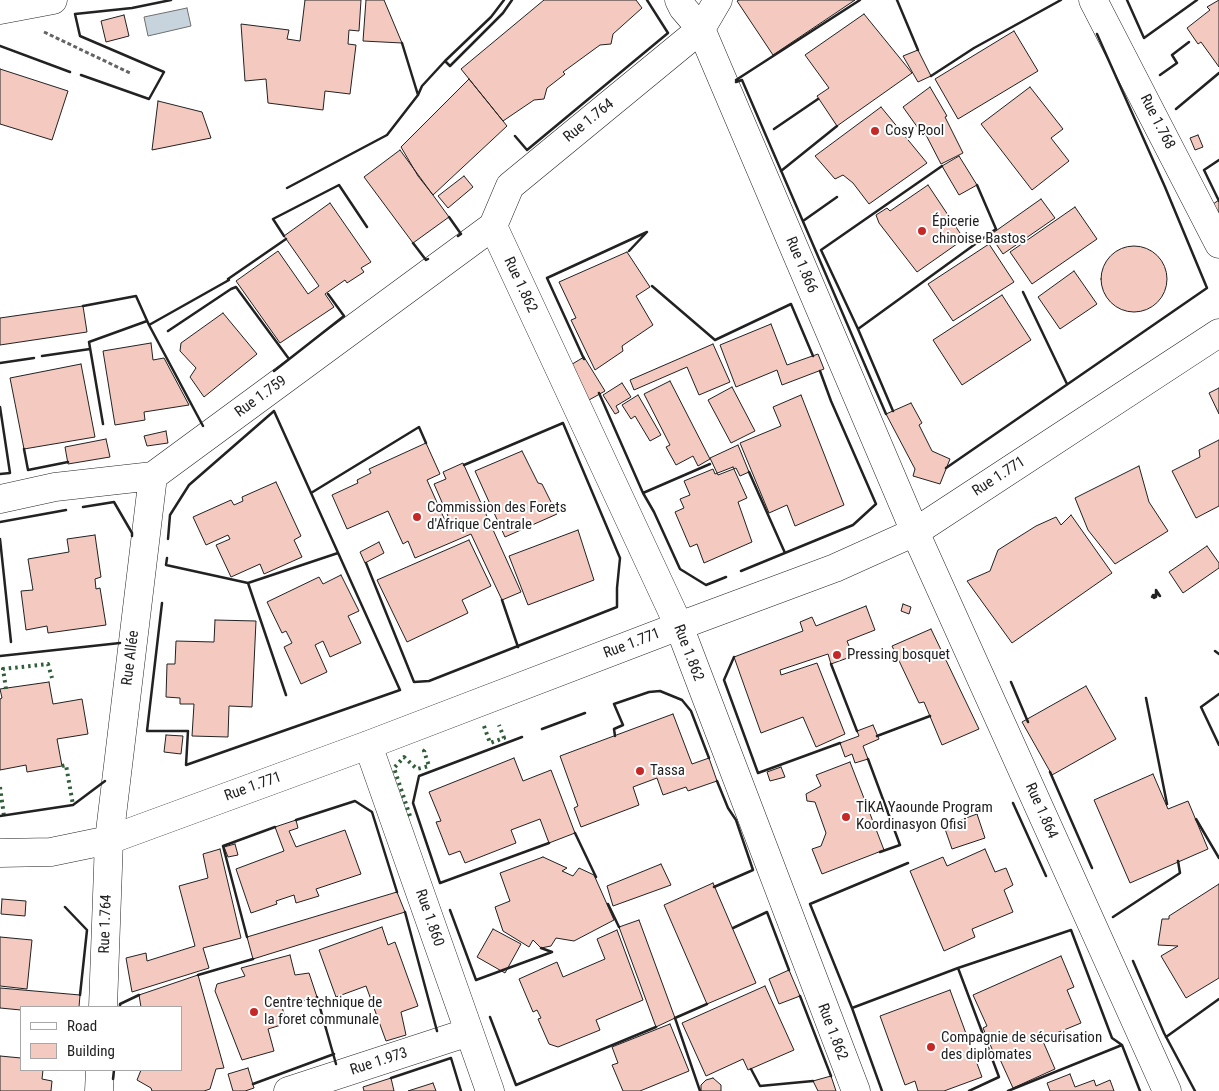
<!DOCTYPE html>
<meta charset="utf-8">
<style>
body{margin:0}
#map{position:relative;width:1219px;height:1091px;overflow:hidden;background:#fff;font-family:"Roboto Condensed",sans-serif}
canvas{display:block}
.legend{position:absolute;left:20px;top:1006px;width:162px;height:65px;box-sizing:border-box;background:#fff;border:1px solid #a7a7a7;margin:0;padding:6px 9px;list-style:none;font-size:15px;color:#222}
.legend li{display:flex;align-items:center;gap:10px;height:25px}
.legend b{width:25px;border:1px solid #a7a7a7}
</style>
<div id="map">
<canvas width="1219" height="1091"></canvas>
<ul class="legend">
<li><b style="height:6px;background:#fff"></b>Road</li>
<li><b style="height:14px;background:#f3c9c0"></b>Building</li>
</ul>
</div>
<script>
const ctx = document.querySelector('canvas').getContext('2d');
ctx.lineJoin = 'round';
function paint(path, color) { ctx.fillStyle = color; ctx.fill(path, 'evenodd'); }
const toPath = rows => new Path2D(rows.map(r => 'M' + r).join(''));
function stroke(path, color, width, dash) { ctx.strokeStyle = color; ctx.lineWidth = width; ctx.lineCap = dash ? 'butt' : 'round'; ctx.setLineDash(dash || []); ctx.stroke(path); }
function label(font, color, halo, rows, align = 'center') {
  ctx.font = font + ' "Roboto Condensed",sans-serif'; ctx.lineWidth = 4; ctx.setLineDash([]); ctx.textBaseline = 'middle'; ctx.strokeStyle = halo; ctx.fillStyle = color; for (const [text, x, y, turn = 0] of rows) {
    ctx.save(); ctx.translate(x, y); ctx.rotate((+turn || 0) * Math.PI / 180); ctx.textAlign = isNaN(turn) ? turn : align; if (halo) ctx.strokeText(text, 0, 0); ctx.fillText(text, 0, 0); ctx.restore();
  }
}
const water = toPath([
 [187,8,191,26,148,36,144,17,187,8]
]);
paint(water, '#c7d3dd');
stroke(water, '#6f6f6f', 1);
const building = toPath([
 [305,0,361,0,359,31,349,30,348,44,356,45,350,94,325,91,323,110,268,103,266,79,245,81,241,24,289,30,287,39,300,41,305,0],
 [366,0,384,0,402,43,363,41,366,0],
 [544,0,636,0,642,8,613,34,611,44,600,45,563,72,565,74,547,88,544,99,534,100,503,121,461,69,544,0],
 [739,0,855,0,773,55,737,1,739,0],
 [1219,0,1219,67,1201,42,1198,44,1187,28,1210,10,1207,7,1219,0],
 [864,14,912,73,837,126,817,96,829,88,805,55,864,14],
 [124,15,129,36,106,42,101,21,124,15],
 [1014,31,1038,71,958,119,935,79,1014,31],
 [918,50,931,76,918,82,903,56,918,50],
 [0,69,68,91,52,140,0,124,0,69],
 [469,79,507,126,433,195,418,176,401,147,469,79],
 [930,87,947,116,945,117,963,153,941,164,925,133,923,135,903,107,930,87],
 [1030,87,1063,129,1051,138,1069,161,1032,190,981,124,1030,87],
 [158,101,202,112,211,138,152,150,158,101],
 [881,107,927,163,869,204,853,183,843,175,835,179,815,156,881,107],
 [1198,135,1203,147,1195,150,1190,138,1198,135],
 [400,150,449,217,413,243,364,177,400,150],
 [959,156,977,185,959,195,942,166,959,156],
 [464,176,473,187,448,208,438,196,464,176],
 [928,185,964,239,917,272,879,223,876,215,887,208,890,211,928,185],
 [1041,199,1055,218,1003,254,990,235,1041,199],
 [1219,200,1219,213,1213,204,1219,200],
 [330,203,371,262,361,268,364,272,347,283,345,280,325,294,334,307,280,343,236,281,278,251,308,294,319,286,284,236,330,203],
 [1075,207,1097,239,1032,284,1010,252,1075,207],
 [989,244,1014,282,953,321,928,284,989,244],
 '1101 279a33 33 0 1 1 66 0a33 33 0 1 1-66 0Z',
 [627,252,650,287,636,296,653,325,622,346,623,351,595,370,571,320,576,318,559,282,627,252],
 [1074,271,1097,304,1060,329,1038,297,1074,271],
 [1002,295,1031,340,962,385,933,340,1002,295],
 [83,306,87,332,0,345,0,318,83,306],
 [223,313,257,354,204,397,190,377,196,368,180,351,181,343,223,313],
 [771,324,787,365,818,354,824,369,782,385,777,370,736,387,720,345,771,324],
 [151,343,153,360,164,358,189,405,144,412,145,420,115,425,103,351,151,343],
 [713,344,730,382,699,395,687,367,634,390,630,380,713,344],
 [584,357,605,391,589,400,569,366,584,357],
 [81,364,95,437,24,449,10,378,81,364],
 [670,381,710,459,698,466,693,456,676,465,666,447,670,445,644,394,670,381],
 [622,383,631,397,616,406,619,412,615,414,603,395,622,383],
 [732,387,755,431,731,443,708,400,732,387],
 [1219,388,1219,414,1209,393,1219,388],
 [638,395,661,435,650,441,635,416,631,419,622,405,638,395],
 [801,395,844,505,795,526,787,505,769,513,740,443,781,426,773,407,801,395],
 [911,403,922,423,919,425,932,451,950,459,940,484,913,476,915,469,886,414,911,403],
 [166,431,168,443,147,446,144,436,166,431],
 [106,439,110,457,68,464,65,447,106,439],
 [1219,440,1219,506,1196,518,1172,471,1200,457,1199,450,1219,440],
 [426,443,440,474,427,480,447,525,451,523,434,484,446,479,443,472,463,463,521,592,502,600,471,534,415,558,408,541,403,544,388,511,347,529,332,495,358,483,357,480,371,473,369,469,426,443],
 [738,445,749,472,740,476,736,468,718,475,710,458,738,445],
 [522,451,538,483,542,484,557,514,505,537,475,471,522,451],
 [1139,466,1149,502,1168,531,1115,564,1088,530,1075,498,1139,466],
 [733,467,747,498,738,502,752,542,704,563,697,544,690,547,675,512,684,508,680,499,690,495,684,481,713,469,715,474,733,467],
 [276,482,301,536,294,540,302,557,264,574,260,564,231,577,216,545,230,539,228,535,206,545,193,517,231,500,234,505,243,501,242,497,276,482],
 [1071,515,1112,573,1012,643,967,581,990,571,998,550,1036,526,1056,517,1061,525,1071,515],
 [578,530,594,580,528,605,509,556,578,530],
 [95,535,101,577,95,579,96,589,100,588,106,625,48,633,47,626,26,630,21,591,33,590,28,559,69,552,67,539,95,535],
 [469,540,491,586,462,600,468,613,407,642,377,580,469,540],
 [379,542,384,553,365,563,360,552,379,542],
 [1207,546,1219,563,1219,568,1183,593,1169,572,1207,546],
 [341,575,359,611,348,616,361,643,330,657,323,641,315,645,327,672,301,684,284,647,292,643,286,631,282,633,267,602,319,577,323,584,341,575],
 [903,604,911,607,909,614,901,611,903,604],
 [866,606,875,630,847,641,853,656,831,664,828,654,780,670,781,675,817,663,845,734,816,747,803,717,761,733,734,657,803,631,800,622,812,617,816,626,866,606],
 [215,620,256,621,252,707,229,706,228,737,192,736,194,704,180,704,180,698,166,697,167,664,175,664,176,641,214,642,215,620],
 [931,629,979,729,942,745,924,702,919,703,892,646,931,629],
 [49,682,53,704,82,699,88,734,57,739,62,766,27,772,26,765,0,770,0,699,2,698,0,689,49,682],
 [1086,686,1116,739,1052,775,1022,722,1086,686],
 [673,714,692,764,709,758,717,781,688,791,686,787,663,795,657,778,633,787,639,805,581,827,574,808,578,806,560,756,673,714],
 [873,725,879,739,863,746,868,759,855,763,852,754,845,757,840,743,859,736,857,731,873,725],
 [166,735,183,736,181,754,164,752,166,735],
 [514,758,523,781,551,770,575,833,549,843,540,819,511,830,516,843,465,863,460,851,449,855,436,822,441,821,429,792,514,758],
 [850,762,884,850,822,874,812,849,821,846,826,833,815,802,807,801,806,794,821,786,816,775,850,762],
 [781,767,785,777,770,781,767,772,781,767],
 [1153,774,1168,809,1188,801,1208,849,1130,883,1094,800,1153,774],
 [977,814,985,838,952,849,944,826,977,814],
 [296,820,298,828,289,831,296,847,345,830,361,874,316,889,319,896,296,903,294,895,276,901,277,904,251,913,236,869,284,851,275,827,296,820],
 [235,844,238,855,228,857,224,847,235,844],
 [220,849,241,938,203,948,209,968,132,992,126,958,146,953,147,961,195,946,179,886,208,878,203,854,220,849],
 [985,849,995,872,1006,868,1013,885,1004,890,1013,912,972,929,975,937,944,951,910,871,943,857,947,866,985,849],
 [543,857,567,868,562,871,573,876,579,868,594,875,614,920,574,941,556,938,551,946,541,948,533,940,529,947,503,931,495,907,510,901,500,873,543,857],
 [661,864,671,885,613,906,607,886,661,864],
 [713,883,756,983,707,1004,664,905,713,883],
 [1219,884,1219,978,1186,998,1161,956,1178,946,1158,945,1162,919,1169,919,1169,916,1219,884],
 [397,892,405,912,253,959,247,937,397,892],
 [2,899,26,901,25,916,1,914,2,899],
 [639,920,675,1018,656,1027,619,927,639,920],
 [382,927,388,945,395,942,418,1006,401,1012,406,1035,386,1041,366,986,336,997,319,950,382,927],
 [493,929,521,944,505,973,477,957,493,929],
 [617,930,643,1000,596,1020,600,1030,558,1047,549,1044,538,1019,541,1018,537,1010,533,1012,519,979,557,962,563,977,605,959,597,939,617,930],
 [0,937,32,940,27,989,0,986,0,937],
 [290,955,295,975,309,973,317,997,282,1007,285,1017,281,1025,268,1029,274,1051,242,1060,215,991,217,984,245,976,241,968,290,955],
 [1061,956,1074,987,1067,990,1081,1023,1042,1039,1055,1069,1013,1088,998,1055,995,1056,983,1028,987,1026,973,995,1061,956],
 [789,970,800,996,779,1004,769,979,789,970],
 [198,975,224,1068,216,1069,210,1089,204,1091,152,1091,151,1088,137,1080,141,1070,181,1070,181,1007,141,1007,139,995,198,975],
 [765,986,794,1050,748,1070,743,1059,706,1076,682,1023,765,986],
 [0,988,80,995,79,1007,21,1007,21,1010,0,1008,0,988],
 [950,990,982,1077,944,1091,918,1091,915,1081,905,1085,880,1016,950,990],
 [670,1024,689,1071,640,1091,623,1091,612,1065,618,1063,612,1047,670,1024],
 [0,1056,21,1058,21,1070,43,1070,42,1079,52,1081,51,1091,0,1091,0,1056],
 [248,1068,254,1088,245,1091,233,1091,228,1074,248,1068],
 [1070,1074,1075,1087,1094,1080,1096,1086,1110,1080,1114,1091,1050,1091,1047,1083,1070,1074],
 [831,1076,836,1091,818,1091,813,1081,831,1076],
 [391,1078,394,1091,364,1091,363,1087,391,1078],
 [713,1078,721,1085,721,1091,701,1091,701,1085,706,1080,713,1078],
 [433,1083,436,1091,408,1091,433,1083]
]);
paint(building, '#f3c9c0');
stroke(building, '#222', 1);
const minor = toPath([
 [718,0,701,29,915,532,1167,1091],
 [1093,0,1219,244],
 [0,10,53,0],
 [493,226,679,626,856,1091],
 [493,226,510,186,701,29,683,8,679,0],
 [0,499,55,487,153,476,493,226],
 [368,745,490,1091],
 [0,853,51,852,109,840,368,745,679,626,835,568,915,532,1219,333],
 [103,1007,109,840,153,476],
 [99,1091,100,1070],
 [288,1091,469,1032]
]);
stroke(minor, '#222', 29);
stroke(toPath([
 [44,32,130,73]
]), '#646464', 3, [4, 2.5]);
stroke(minor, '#fff', 28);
stroke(toPath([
 [6,689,3,669,48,664,52,678],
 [484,726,490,743,504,738,499,725],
 [62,766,66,765,73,805],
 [0,787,4,816],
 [410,816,394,768,404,757,417,769,429,766,424,751,427,748]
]), '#2f5e38', 4, [2.5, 4]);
stroke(toPath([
 [897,0,918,50],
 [1127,0,1144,38,1197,0],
 [402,43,418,95],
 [0,46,70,72],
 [445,61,491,17,504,0],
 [81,75,149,99,164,72,80,36,75,14,132,8,171,0],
 [1160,75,1177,63,1172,55,1189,42],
 [931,76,974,48,1061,0],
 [736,80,860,0],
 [736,82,742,80,886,414],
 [1176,109,1219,73],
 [774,129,818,99],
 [515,136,527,150,668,33,647,0],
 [1219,160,1204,170,1219,201],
 [781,171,837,126],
 [287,188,387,135,418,95,422,86,445,61,450,66,503,13,512,0],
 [449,217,461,234,458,236],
 [803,221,837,197],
 [284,236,273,219,339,185,367,227],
 [413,243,426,260,428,259],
 [652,286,715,340,791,304,813,356],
 [1023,292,1067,384],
 [83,306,136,296,149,325,229,280,228,279,286,239],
 [149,325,203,426],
 [858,329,996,229,977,185],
 [168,331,231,289,236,287,289,359],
 [42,356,90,349],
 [584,359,547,278,647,232,629,251],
 [0,363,34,358],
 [274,371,344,316,328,294],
 [599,393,643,493,654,512,680,569,706,585,726,577],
 [0,407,10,473,0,474],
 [893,411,858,329,821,250,942,166],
 [103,424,89,342,147,321],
 [24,449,28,470,68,462],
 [464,465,563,423,620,558,617,588],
 [946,468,1207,288,1165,187,1097,34],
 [749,472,785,553],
 [311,493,419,427,426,443],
 [643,493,710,464],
 [83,507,114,502,132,533,132,536],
 [0,522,66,510],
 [0,539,11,642],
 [167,558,166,565,248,583,286,695],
 [366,563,414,682,429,681,617,607,617,588],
 [741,571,853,525,876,504,831,401,820,371],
 [248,583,338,553],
 [1153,595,1152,597,1154,595,1154,598,1156,597,1156,590,1160,596,1156,592],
 [502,600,518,647],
 [162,603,147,731,188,731,186,765,400,690,274,411,189,485,170,515,168,539],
 [1215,651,1219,654],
 [0,656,120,643],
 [734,657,724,680,758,773,840,743],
 [831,664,857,731],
 [1011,682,1028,722],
 [1219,694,1201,707,1219,745],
 [1146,698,1167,804],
 [542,729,585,713],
 [615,736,614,729,623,725,614,704,649,692,660,691,682,700,691,711,709,758],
 [877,736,930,716],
 [522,737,419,776,413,803,440,883,549,843],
 [868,759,900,845,880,852],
 [1050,772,1092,868],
 [1013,803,1046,876],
 [0,816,73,805,105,781],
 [1196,819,1219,858],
 [296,820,355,801,372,812,397,892],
 [575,833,596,877],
 [714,887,753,870,736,820,728,808,717,781],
 [608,904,619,927],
 [65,907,87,930,80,995],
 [450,910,476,980,552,952,541,948],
 [405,912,437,1031],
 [1113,917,1180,873,1178,861],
 [733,928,767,912,789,970],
 [247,937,223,846,275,827],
 [1133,961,1164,1033,1195,1091],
 [958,968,999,1077,969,1091],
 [198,975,253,959],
 [800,996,831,1076],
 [317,997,336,1064],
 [120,1007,120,1004,139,995],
 [852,1008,958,968,1071,930,1112,1038,1122,1045,1140,1091],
 [490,1017,516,1085,656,1027],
 [1166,1037,1219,999],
 [751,1069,760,1086,813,1081],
 [391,1078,451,1058,461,1091],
 [113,1079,114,1070],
 [253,1084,334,1054],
 [700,1091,675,1018,707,1004],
 [882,1091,852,1008,810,904,908,863],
 [1008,1091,1122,1045]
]), '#222', 2.5);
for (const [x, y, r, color] of [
 [875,131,5,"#c62828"],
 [922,231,5,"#c62828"],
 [417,517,5,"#c62828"],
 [837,655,5,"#c62828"],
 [640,771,5,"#c62828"],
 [846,817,5,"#c62828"],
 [254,1012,5,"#c62828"],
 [931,1047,5,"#c62828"]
]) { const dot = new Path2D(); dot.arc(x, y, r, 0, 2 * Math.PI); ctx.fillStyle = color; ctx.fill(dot); stroke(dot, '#fff', 2); }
label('15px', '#222', '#fff', [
 ["Rue 1.764",589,121,-39],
 ["Rue 1.768",1157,122,63],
 ["Rue 1.866",801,265,67],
 ["Rue 1.862",520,285,65],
 ["Rue 1.759",261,397,-36],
 ["Rue 1.771",999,477,-33],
 ["Rue 1.771",632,644,-21],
 ["Rue 1.862",688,653,69],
 ["Rue Allée",131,658,-83],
 ["Rue 1.771",253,787,-20],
 ["Rue 1.864",1041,811,66],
 ["Rue 1.860",429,918,71],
 ["Rue 1.764",106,924,-88],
 ["Rue 1.862",832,1032,69],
 ["Rue 1.973",379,1062,-18]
]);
label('15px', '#222', '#fff', [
 ["Cosy Pool",885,131],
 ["Épicerie",932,222],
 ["chinoise Bastos",932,239],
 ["Commission des Forets",427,508],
 ["d'Afrique Centrale",427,525],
 ["Pressing bosquet",847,655],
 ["Tassa",650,771],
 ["TİKA Yaounde Program",856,808],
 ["Koordinasyon Ofisi",856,825],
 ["Centre technique de",264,1003],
 ["la foret communale",264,1020],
 ["Compagnie de sécurisation",941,1038],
 ["des diplomates",941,1055]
], 'left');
</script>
